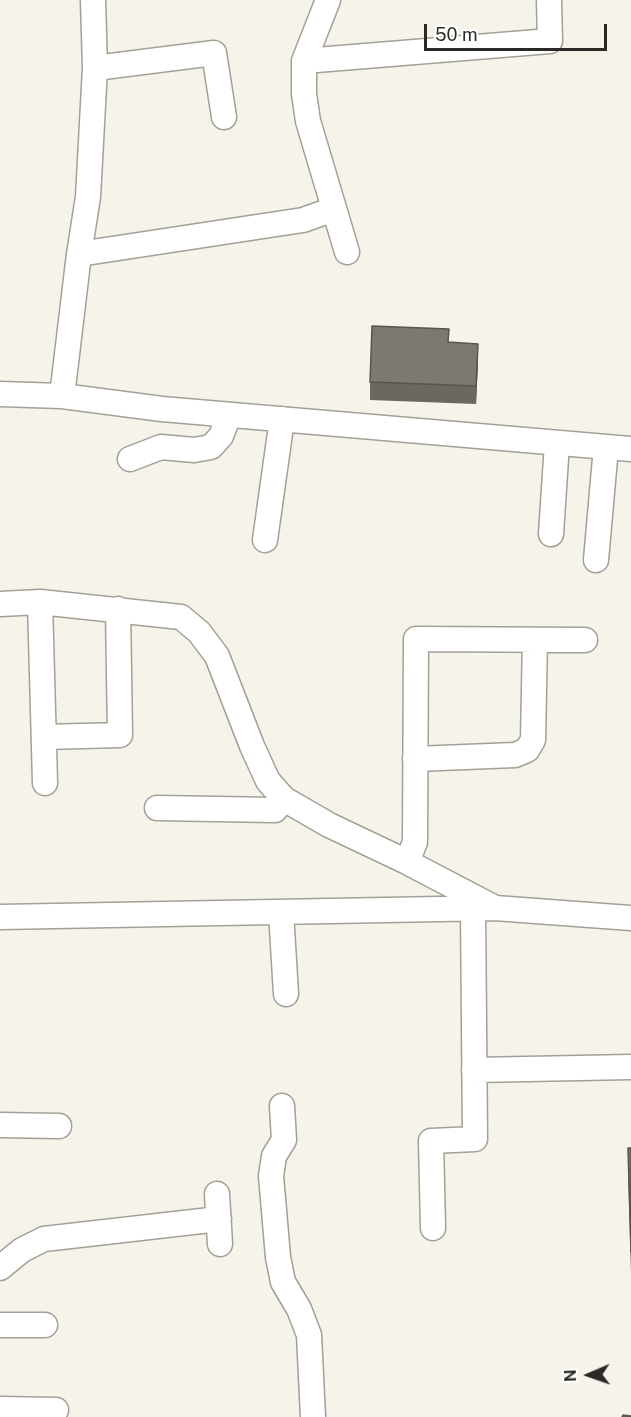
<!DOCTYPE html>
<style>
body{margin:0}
#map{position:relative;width:631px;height:1417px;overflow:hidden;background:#f6f3ea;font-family:"Public Sans",sans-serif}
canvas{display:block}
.north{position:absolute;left:559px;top:1345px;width:60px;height:60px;-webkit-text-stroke:4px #fff;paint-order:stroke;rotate:268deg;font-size:16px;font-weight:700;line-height:24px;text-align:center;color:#2a2926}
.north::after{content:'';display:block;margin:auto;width:21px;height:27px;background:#2a2926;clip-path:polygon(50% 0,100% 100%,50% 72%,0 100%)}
.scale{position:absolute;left:424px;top:24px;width:183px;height:27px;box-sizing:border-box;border:3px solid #2a2926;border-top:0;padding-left:8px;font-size:18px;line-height:21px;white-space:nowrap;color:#2a2926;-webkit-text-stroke:4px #fff;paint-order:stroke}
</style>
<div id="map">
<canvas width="631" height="1417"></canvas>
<div class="north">N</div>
<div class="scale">50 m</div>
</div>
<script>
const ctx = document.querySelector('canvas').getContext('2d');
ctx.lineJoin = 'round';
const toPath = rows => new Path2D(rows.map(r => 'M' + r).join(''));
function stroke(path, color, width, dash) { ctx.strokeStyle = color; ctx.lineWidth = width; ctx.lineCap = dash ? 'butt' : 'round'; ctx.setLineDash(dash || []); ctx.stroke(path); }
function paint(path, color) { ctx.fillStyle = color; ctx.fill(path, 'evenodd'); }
const street = toPath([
 [328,0,304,61,304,94,308,121,347,252],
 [304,61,550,41,549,0],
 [95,68,214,53,224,117],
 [79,254,303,220,334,209],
 [0,394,62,396,162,409,631,449],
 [62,396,79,254,88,197,95,68,93,0],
 [130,459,161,447,194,450,211,447,221,436,229,415],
 [551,534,557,443],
 [265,540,282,419],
 [596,560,606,447],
 [40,602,45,783],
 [0,604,40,602,181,617,199,632,217,656,252,746,268,781,284,799,329,825,407,862,495,908],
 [44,737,120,735,118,609],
 [415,759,515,755,527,750,533,740,535,640],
 [157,808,275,810,284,799],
 [407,862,415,842,416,639,585,640],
 [281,912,286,994],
 [0,917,495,908,631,918],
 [474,1070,631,1067],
 [282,1106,284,1140,274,1156,271,1176,278,1257,283,1282,299,1309,309,1335,313,1417],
 [0,1125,59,1126],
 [217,1194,220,1244],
 [433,1228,431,1141,475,1139,473,908],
 [0,1268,22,1250,44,1239,219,1219],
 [0,1325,45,1325],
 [0,1409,56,1410]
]);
stroke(street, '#a3a097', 27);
stroke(street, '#fff', 24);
paint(toPath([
 [449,342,478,362,476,404,370,400,370,382],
 [628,1148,631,1148,631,1274,628,1170]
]), '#6b6861');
paint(toPath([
 [478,344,478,362,476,404,476,386]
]), '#57554f');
const building = toPath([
 [372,326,449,329,448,342,478,344,476,386,370,382,372,326],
 [628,1148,631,1148,631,1252,628,1148],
 [623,1415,631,1416,631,1417,622,1417,623,1415]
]);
paint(building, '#7c7971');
stroke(building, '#57554f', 1.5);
</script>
